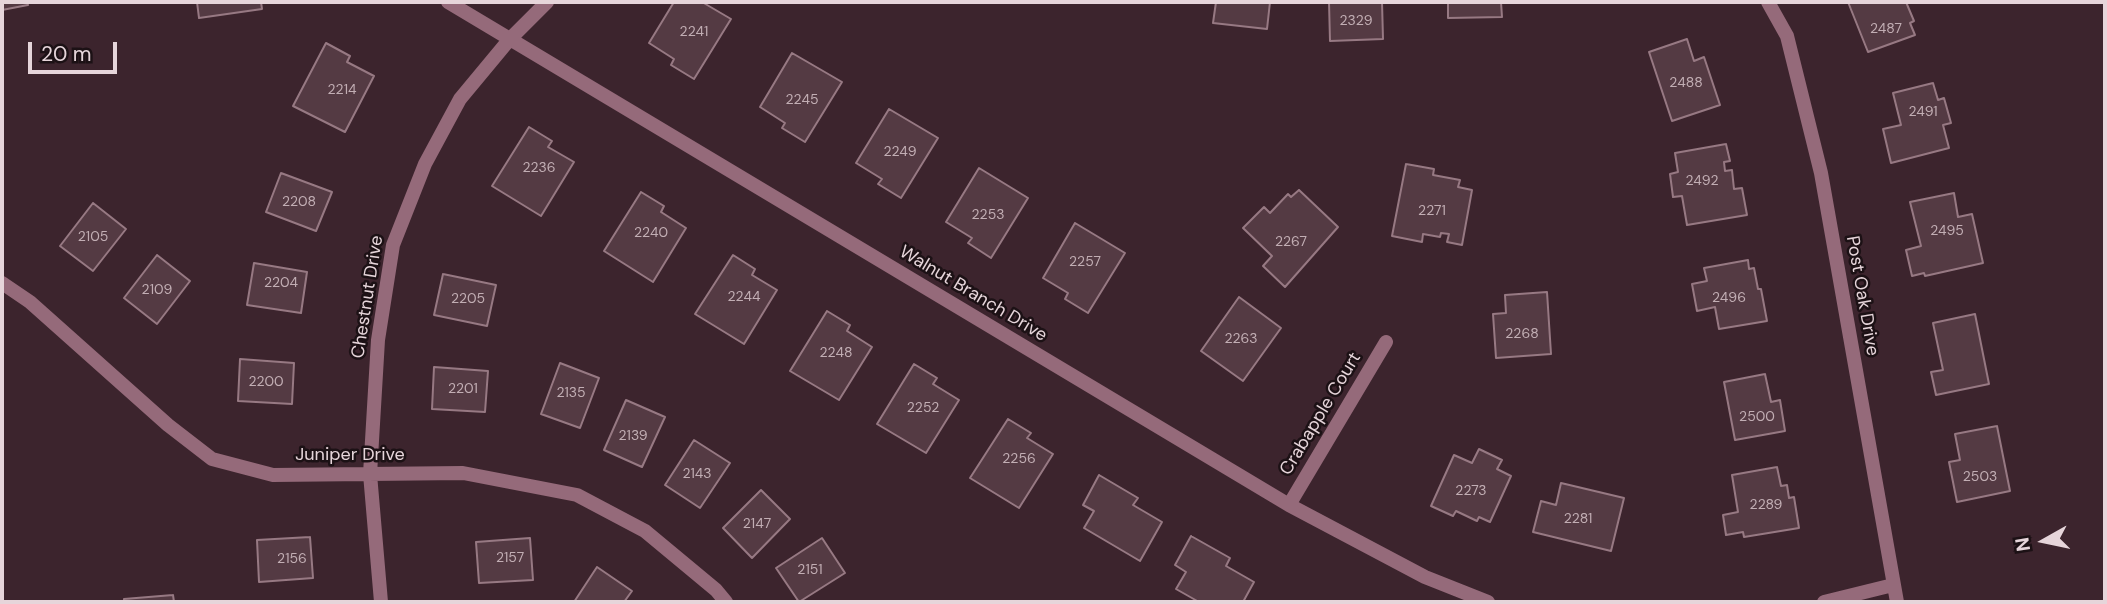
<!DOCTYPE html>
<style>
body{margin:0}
#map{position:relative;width:2107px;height:604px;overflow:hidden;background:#3c242d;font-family:"DM Sans",sans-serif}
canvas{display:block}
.frame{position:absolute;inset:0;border:4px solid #e6d5da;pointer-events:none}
.north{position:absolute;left:2009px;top:506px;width:70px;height:70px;-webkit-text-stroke:5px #1c1115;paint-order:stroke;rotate:261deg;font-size:19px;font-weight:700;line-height:28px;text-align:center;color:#e6d5da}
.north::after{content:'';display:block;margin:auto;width:24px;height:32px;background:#e6d5da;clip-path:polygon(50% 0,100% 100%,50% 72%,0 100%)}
.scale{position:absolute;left:28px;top:42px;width:89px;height:32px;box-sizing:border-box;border:4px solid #e6d5da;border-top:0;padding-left:9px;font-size:21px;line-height:24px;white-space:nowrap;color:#e6d5da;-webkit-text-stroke:5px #1c1115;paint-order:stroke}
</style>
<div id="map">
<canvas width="2107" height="604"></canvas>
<div class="frame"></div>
<div class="north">N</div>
<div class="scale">20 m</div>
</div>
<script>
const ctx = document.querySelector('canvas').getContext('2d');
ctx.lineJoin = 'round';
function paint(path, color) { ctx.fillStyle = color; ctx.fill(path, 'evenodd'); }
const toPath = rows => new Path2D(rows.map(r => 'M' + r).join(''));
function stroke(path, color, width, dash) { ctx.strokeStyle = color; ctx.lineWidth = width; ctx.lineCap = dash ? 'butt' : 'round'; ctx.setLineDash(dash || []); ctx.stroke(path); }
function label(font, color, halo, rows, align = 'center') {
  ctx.font = font + ' "DM Sans",sans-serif'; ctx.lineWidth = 5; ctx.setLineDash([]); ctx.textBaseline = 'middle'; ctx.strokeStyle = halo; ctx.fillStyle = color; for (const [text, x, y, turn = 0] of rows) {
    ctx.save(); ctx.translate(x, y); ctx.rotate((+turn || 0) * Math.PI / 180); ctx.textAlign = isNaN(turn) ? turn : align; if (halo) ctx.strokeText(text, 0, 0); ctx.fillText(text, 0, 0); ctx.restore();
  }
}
const building = toPath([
 [2,2,27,2,28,5,2,10,2,2],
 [197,2,261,2,262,9,199,18,197,2],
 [674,2,702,2,731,19,694,79,671,65,674,59,649,43,674,2],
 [1216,2,1270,2,1267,29,1213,23,1216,2],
 [1329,2,1382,2,1383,39,1330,41,1329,2],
 [1448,2,1501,2,1502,17,1448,18,1448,2],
 [1848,2,1906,2,1914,21,1910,23,1915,35,1868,52,1848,2],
 [1687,39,1694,61,1704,57,1720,105,1672,121,1649,52,1687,39],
 [326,43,350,56,347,62,374,76,345,132,293,106,326,43],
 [792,53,842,82,805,142,782,128,785,123,760,107,792,53],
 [1933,83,1938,100,1944,98,1951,123,1943,125,1949,148,1891,163,1883,129,1901,125,1893,93,1933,83],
 [889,109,938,138,901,198,878,184,882,179,856,163,889,109],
 [529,127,552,141,548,147,574,162,541,216,492,186,529,127],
 [1726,144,1730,161,1724,162,1725,171,1732,170,1734,189,1742,188,1747,215,1687,225,1682,196,1673,197,1670,174,1678,172,1675,153,1726,144],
 [1406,164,1434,169,1433,175,1460,180,1458,187,1472,190,1462,245,1447,242,1449,234,1441,233,1440,237,1423,234,1422,242,1392,236,1406,164],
 [979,168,1028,198,991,258,968,243,972,238,946,222,979,168],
 [281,173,332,192,316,231,266,212,281,173],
 [1299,190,1338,227,1285,287,1263,266,1272,256,1243,228,1264,207,1270,213,1288,194,1291,197,1299,190],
 [641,192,664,206,661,212,686,228,653,282,604,251,641,192],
 [1954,193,1958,217,1972,214,1983,263,1925,276,1924,273,1912,276,1906,250,1921,246,1910,202,1954,193],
 [93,203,126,229,93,271,60,246,93,203],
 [1075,223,1125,253,1088,313,1065,299,1068,293,1043,278,1075,223],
 [157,255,190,281,157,324,124,298,157,255],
 [733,255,755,269,752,275,777,290,744,344,695,314,733,255],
 [1748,260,1749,269,1754,268,1758,289,1761,289,1767,321,1719,329,1715,307,1697,311,1692,284,1707,281,1704,268,1748,260],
 [254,263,307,272,301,313,247,305,254,263],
 [443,274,496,285,487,326,434,315,443,274],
 [1547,292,1551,354,1496,358,1493,314,1506,313,1505,295,1547,292],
 [1239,297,1281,328,1243,381,1201,351,1239,297],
 [827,311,850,325,847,331,872,347,839,400,790,371,827,311],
 [1975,314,1989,384,1936,395,1931,372,1943,370,1933,323,1975,314],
 [240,359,294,363,292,404,238,401,240,359],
 [560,363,599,378,580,428,541,414,560,363],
 [914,364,937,378,933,384,959,400,926,453,877,424,914,364],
 [434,367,488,371,485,412,432,409,434,367],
 [1765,374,1771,402,1780,400,1785,431,1735,440,1724,382,1765,374],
 [626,400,665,417,642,467,604,450,626,400],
 [1008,419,1031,433,1027,438,1053,454,1019,508,970,478,1008,419],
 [1997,426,2010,491,1957,502,1949,462,1960,460,1955,434,1997,426],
 [694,440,730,463,700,508,665,485,694,440],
 [1479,449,1502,460,1497,469,1511,476,1490,522,1479,517,1477,521,1456,511,1453,516,1431,506,1454,455,1472,463,1479,449],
 [1777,467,1781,486,1787,485,1789,498,1794,497,1799,528,1744,537,1743,532,1726,535,1723,515,1738,512,1732,475,1777,467],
 [1099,475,1138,498,1133,505,1162,522,1140,561,1084,528,1094,511,1083,505,1099,475],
 [1561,483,1624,498,1611,551,1533,532,1541,501,1556,505,1561,483],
 [761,490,790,519,752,558,723,528,761,490],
 [1191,536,1230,558,1226,566,1254,582,1243,602,1199,602,1176,589,1186,572,1175,565,1191,536],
 [310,537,313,578,259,582,257,540,310,537],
 [530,538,533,580,479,583,476,542,530,538],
 [822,538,845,573,799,602,776,568,822,538],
 [597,567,632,591,624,602,574,602,597,567],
 [173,595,174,602,124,602,124,599,173,595]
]);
paint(building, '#543a43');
stroke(building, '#977983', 2);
stroke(toPath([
 [448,2,1289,505,1425,577,1488,602],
 [1768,2,1787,36,1821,173,1897,602],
 [2,283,30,302,168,425,212,459,273,475,463,473,577,495,645,531,716,590,726,602],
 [1289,505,1386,342],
 [381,602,370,474,378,340,393,245,425,164,460,99,509,40,547,2],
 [1824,602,1893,585]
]), '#956a7a', 14);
label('14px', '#c2aeb4', null, [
 ["2329",1356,21],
 ["2487",1886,29],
 ["2241",694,32],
 ["2488",1686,83],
 ["2214",342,90],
 ["2245",802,100],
 ["2491",1923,112],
 ["2249",900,152],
 ["2236",539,168],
 ["2492",1702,181],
 ["2208",299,202],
 ["2271",1432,211],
 ["2253",988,215],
 ["2495",1947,231],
 ["2240",651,233],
 ["2105",93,237],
 ["2267",1291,242],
 ["2257",1085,262],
 ["2204",281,283],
 ["2109",157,290],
 ["2244",744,297],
 ["2496",1729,298],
 ["2205",468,299],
 ["2268",1522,334],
 ["2263",1241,339],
 ["2248",836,353],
 ["2200",266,382],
 ["2201",463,389],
 ["2135",571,393],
 ["2252",923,408],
 ["2500",1757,417],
 ["2139",633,436],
 ["2256",1019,459],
 ["2143",697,474],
 ["2503",1980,477],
 ["2273",1471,491],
 ["2289",1766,505],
 ["2281",1578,519],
 ["2147",757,524],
 ["2157",510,558],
 ["2156",292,559],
 ["2151",810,570]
]);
label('18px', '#e6d5da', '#1c1115', [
 ["Walnut Branch Drive",973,294,31],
 ["Post Oak Drive",1862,296,80],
 ["Chestnut Drive",368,297,-81],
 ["Crabapple Court",1321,414,-59],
 ["Juniper Drive",350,455]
]);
</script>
